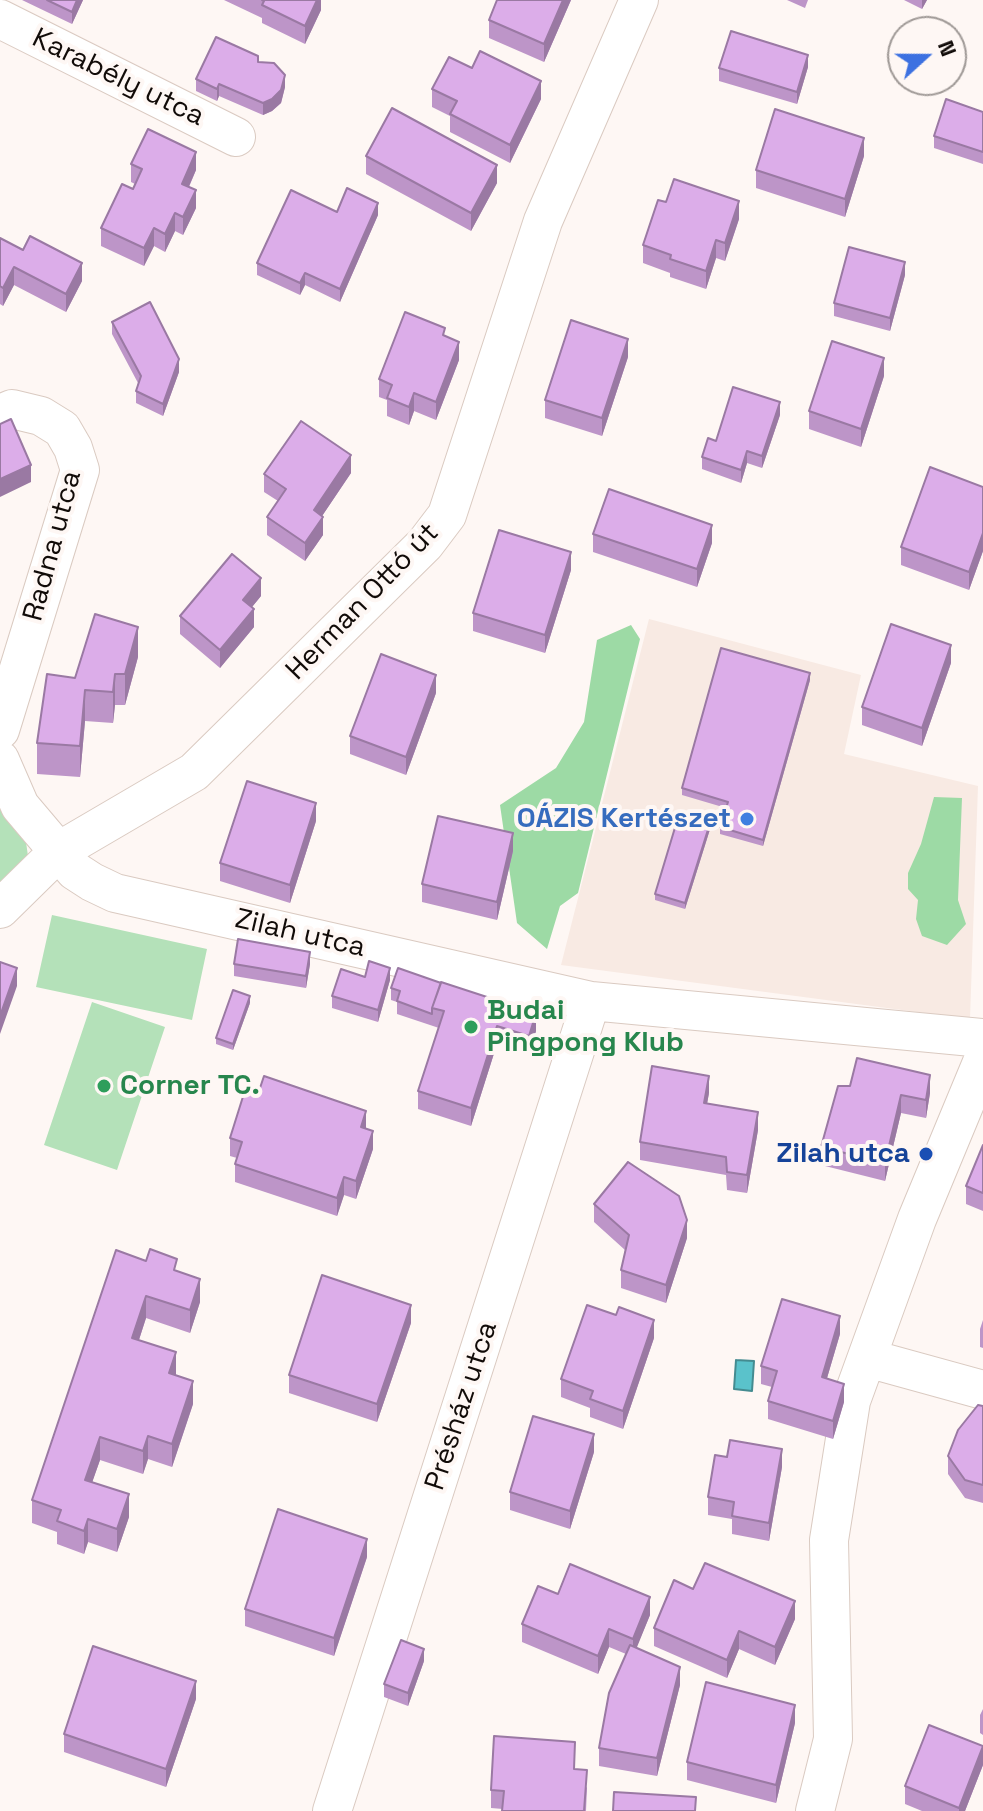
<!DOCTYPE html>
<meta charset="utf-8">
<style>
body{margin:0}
#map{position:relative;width:983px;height:1811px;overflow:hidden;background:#fef7f4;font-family:"Space Grotesk",sans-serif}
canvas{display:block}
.north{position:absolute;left:887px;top:16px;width:80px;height:80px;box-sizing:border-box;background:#fef7f4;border:2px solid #9f9996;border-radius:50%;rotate:69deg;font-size:22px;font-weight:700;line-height:32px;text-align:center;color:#110b08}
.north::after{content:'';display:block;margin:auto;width:28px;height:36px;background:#3c71e1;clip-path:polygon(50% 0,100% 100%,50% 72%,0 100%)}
</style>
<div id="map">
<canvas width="983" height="1811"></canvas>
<div class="north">N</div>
</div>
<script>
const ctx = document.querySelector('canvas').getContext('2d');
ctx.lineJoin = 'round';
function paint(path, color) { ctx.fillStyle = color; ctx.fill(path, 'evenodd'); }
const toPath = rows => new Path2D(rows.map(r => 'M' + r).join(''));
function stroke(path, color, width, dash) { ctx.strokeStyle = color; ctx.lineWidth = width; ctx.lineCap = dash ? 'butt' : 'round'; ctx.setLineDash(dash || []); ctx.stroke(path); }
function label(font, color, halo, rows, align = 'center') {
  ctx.font = font + ' "Space Grotesk",sans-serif'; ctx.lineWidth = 8; ctx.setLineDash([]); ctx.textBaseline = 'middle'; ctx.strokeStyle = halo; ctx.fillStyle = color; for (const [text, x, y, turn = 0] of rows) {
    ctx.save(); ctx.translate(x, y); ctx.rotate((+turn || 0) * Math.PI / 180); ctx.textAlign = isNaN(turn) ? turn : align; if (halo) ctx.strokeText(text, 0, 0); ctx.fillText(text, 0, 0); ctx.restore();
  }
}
paint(toPath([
 [649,619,861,675,844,754,978,786,970,1019,561,965]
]), '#f8eae3');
paint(toPath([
 [0,790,26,842,29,863,0,891],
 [52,915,207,949,192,1020,36,987],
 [92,1002,165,1027,117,1170,44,1145]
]), '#b4e1b9');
paint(toPath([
 [631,625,640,639,578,893,560,906,547,949,517,923,500,805,556,768,584,722,597,640],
 [934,797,962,798,958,900,966,924,947,945,922,936,916,919,918,900,908,889,908,873,921,844]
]), '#9ddaa5');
const water = toPath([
 [736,1360,754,1361,752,1391,734,1389,736,1360]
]);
paint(water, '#5ac2cb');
stroke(water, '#448b90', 2);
const minor = toPath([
 [0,19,236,137],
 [0,414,12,409,41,416,62,429,73,448,80,470,0,730],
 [0,760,20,806,75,871,92,882,115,893,591,1001,983,1038],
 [0,909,59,851,194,772,425,544,447,515,543,221,639,0],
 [867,1358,983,1390],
 [332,1811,591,1001],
 [815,1811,833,1739,829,1540,851,1401,917,1219,983,1060]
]);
stroke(minor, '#dacac1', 40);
stroke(minor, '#fff', 38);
paint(toPath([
 [22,0,83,0,72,24],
 [224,0,321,0,321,10,305,44,262,23,262,18],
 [571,0,544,62,489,38,489,20],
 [787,0,808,0,805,8],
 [904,0,927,0,922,9],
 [258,62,285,87,281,103,272,111,263,115,219,96,217,101,196,91,196,79],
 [808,67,797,104,719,81,719,68],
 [472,68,541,99,510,163,450,132,450,116,432,107,432,89],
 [983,112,983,164,934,148,934,136],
 [366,156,497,183,471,231,366,174],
 [864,156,845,217,756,188,756,170],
 [131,164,196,170,189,187,196,208,183,235,175,231,165,252,154,246,144,266,101,246,101,228,133,189,135,184,131,182],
 [666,202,739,219,725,261,716,258,706,289,670,277,670,273,643,263,643,245],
 [337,212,378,215,340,302,305,285,300,295,257,275,257,263],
 [0,238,82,281,66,312,14,285,3,306,0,304],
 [905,275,890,331,834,316,834,303],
 [112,322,179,372,163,416,136,403,136,391,138,383,112,334],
 [445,336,459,360,436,420,414,411,409,425,387,416,387,400,379,397,379,379],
 [628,357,602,436,545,418,545,400],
 [884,376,861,447,809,429,809,411],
 [780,415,762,468,747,463,741,483,702,469,702,457,716,441],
 [351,473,322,516,323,535,305,561,267,535,267,517,278,501,264,492,264,474],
 [983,487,983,551,969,590,901,565,901,547],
 [593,534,712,543,697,587,593,552],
 [571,570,545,653,473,631,473,613],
 [261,596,252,607,254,627,220,668,180,634,180,616],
 [138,657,125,705,115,705,113,723,85,721,80,777,37,774,37,743,75,678],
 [951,663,922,746,862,725,862,707],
 [810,680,763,846,720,834,720,827,726,808,682,795,682,788],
 [436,693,406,775,350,754,350,736],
 [316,821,290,903,220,881,220,863],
 [711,826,685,909,655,900,655,894],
 [513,851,497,920,422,902,422,884],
 [234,964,310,964,306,988,234,976],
 [365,977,390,980,378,1022,332,1008,332,996],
 [391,988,536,1031,529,1054,497,1044,471,1126,418,1109,418,1091,439,1028,397,1014,397,1002,391,1000],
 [250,1003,233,1050,216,1044,216,1038],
 [838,1086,930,1093,926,1118,901,1113,885,1181,821,1165,821,1147],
 [709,1093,707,1103,758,1130,747,1193,727,1190,726,1175,640,1160,640,1142],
 [366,1129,373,1149,356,1199,344,1195,337,1216,235,1182,235,1164,237,1158,230,1156,230,1138],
 [983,1145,983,1211,966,1204,966,1186],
 [594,1204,687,1238,666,1303,621,1288,621,1270,625,1250,594,1222],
 [116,1250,177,1271,200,1302,190,1333,146,1318,139,1340,176,1375,193,1404,172,1467,148,1459,143,1474,100,1460,92,1482,129,1517,117,1552,88,1542,84,1554,57,1544,57,1532,32,1523,32,1500],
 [983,1320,983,1348,980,1347,980,1329],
 [411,1323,377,1422,289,1393,289,1375],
 [840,1334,827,1378,844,1402,833,1439,768,1419,768,1401,772,1387,761,1384,761,1366],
 [654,1338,623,1429,590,1417,590,1408,561,1397,561,1379],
 [983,1406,983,1503,965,1498,948,1474,948,1456],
 [594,1452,570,1529,510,1510,510,1492],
 [782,1467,769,1541,732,1534,732,1519,708,1515,708,1497],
 [367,1557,334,1656,245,1626,245,1609],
 [693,1589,795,1619,775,1665,739,1649,727,1678,654,1646,654,1628],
 [558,1594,650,1615,636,1648,680,1685,657,1776,599,1766,599,1748,626,1654,609,1647,598,1674,522,1642,522,1624],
 [424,1661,408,1706,384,1697,384,1684],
 [196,1699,166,1787,64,1752,64,1734],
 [983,1709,983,1735,980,1733,980,1715],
 [795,1723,776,1803,687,1780,687,1762],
 [983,1746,983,1765,965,1811,922,1811,905,1804,905,1786],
 [575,1769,587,1788,586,1811,502,1811,503,1809,491,1808,491,1790]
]), '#bd95c8');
paint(toPath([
 [77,0,83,0,72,24,72,12],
 [317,0,321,0,321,10,305,44,305,26],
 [563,0,571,0,544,62,544,44],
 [922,0,927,0,922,9],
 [808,55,808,67,797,104,797,92],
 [285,75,285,87,281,103,272,111,263,115,263,103],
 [541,81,541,99,510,163,510,145],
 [219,84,219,96,217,101,217,89],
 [864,138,864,156,845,217,845,199],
 [196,152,196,170,182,202,182,184],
 [497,165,497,183,471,231,471,213],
 [196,190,196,208,183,235,183,217],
 [739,201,739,219,725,261,725,243],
 [378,203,378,215,340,302,340,289],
 [175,213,175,231,165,252,165,234],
 [154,228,154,246,144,266,144,248],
 [716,240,716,258,706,289,706,271],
 [905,262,905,275,890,331,890,318],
 [82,263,82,281,66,312,66,294],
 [14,267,14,285,3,306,3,288],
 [305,273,305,285,300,295,300,283],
 [628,339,628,357,602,436,602,418],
 [459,342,459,360,436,420,436,402],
 [884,358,884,376,861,447,861,429],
 [179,359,179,372,163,416,163,404],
 [414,393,414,411,409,425,409,407],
 [780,402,780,415,762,468,762,456],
 [747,451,747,463,741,483,741,470],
 [351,455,351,473,314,528,314,510],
 [31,465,31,482,0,497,0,479],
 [323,517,323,535,305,561,305,543],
 [712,525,712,543,697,587,697,569],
 [983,533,983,551,969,590,969,572],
 [571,552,571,570,545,653,545,635],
 [261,578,261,596,243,618,243,600],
 [254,609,254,627,220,668,220,650],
 [138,627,138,657,125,705,125,674],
 [951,645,951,663,922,746,922,728],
 [810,673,810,680,763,846,763,840],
 [115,674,115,705,113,723,113,692],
 [436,675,436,693,406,775,406,757],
 [85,690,85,721,80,777,80,746],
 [316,803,316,821,290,903,290,885],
 [711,820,711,826,685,909,685,903],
 [513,833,513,851,497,920,497,902],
 [310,952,310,964,306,988,306,976],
 [17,968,17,986,0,1034,0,1016],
 [390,968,390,980,378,1022,378,1010],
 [250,996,250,1003,233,1050,233,1044],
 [536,1013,536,1031,529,1054,529,1036],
 [497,1026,497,1044,471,1126,471,1108],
 [930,1075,930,1093,926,1118,926,1100],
 [709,1076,709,1093,704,1121,704,1103],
 [901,1095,901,1113,885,1181,885,1163],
 [366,1111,366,1129,361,1127],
 [758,1112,758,1130,747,1193,747,1175],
 [373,1131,373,1149,356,1199,356,1181],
 [344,1177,344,1195,337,1216,337,1198],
 [687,1220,687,1238,666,1303,666,1285],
 [200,1279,200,1302,190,1333,190,1310],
 [146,1296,146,1318,132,1361,132,1338],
 [411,1305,411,1323,377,1422,377,1404],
 [840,1316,840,1334,822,1395,822,1377],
 [654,1320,654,1338,623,1429,623,1411],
 [176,1352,176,1375,169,1373],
 [193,1381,193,1404,172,1467,172,1444],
 [844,1384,844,1402,833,1439,833,1421],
 [594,1434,594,1452,570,1529,570,1511],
 [148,1436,148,1459,143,1474,143,1451],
 [100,1437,100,1460,85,1503,85,1480],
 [782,1449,782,1467,769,1541,769,1523],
 [129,1494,129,1517,117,1552,117,1529],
 [88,1519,88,1542,84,1554,84,1531],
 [367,1539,367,1557,334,1656,334,1638],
 [650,1597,650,1615,633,1657,633,1639],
 [795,1601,795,1619,775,1665,775,1647],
 [609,1629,609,1647,598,1674,598,1656],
 [739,1631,739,1649,727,1678,727,1660],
 [424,1649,424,1661,408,1706,408,1693],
 [680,1667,680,1685,657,1776,657,1758],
 [196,1681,196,1699,166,1787,166,1769],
 [795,1705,795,1723,776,1803,776,1785],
 [983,1747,983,1765,965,1811,959,1811,959,1808]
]), '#9a79a3');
const building = toPath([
 [47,0,77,0,72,12,47,0],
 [262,0,317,0,305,26,262,5,264,1,262,0],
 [497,0,563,0,544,44,489,20,497,0],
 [731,31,808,55,797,92,719,68,731,31],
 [216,37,258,56,258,62,274,63,285,75,281,90,272,99,263,103,219,84,217,89,196,79,216,37],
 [480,51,541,81,510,145,450,114,457,101,432,89,449,57,472,68,480,51],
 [946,99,983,112,983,152,934,136,946,99],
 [392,108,497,165,471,213,366,156,392,108],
 [775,109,864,138,845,199,756,170,775,109],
 [148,129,196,152,182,184,196,190,183,217,175,213,165,234,154,228,144,248,101,228,122,184,133,189,142,169,131,164,148,129],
 [674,179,739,201,725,243,716,240,706,271,670,259,671,255,643,245,658,200,666,202,674,179],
 [347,188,378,203,340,289,305,273,300,283,257,263,291,190,337,212,347,188],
 [30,236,82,263,66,294,14,267,3,288,0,286,0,238,23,250,30,236],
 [849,247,905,262,890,318,834,303,849,247],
 [150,302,179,359,163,404,136,391,141,376,112,322,150,302],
 [405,312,445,328,443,335,459,342,436,402,414,393,409,407,387,398,392,385,379,379,405,312],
 [571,320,628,339,602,418,545,400,571,320],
 [832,341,884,358,861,429,809,411,832,341],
 [733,387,780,402,762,456,747,451,741,470,702,457,708,438,716,441,733,387],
 [11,419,31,465,0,479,0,424,11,419],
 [301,421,351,455,314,510,323,517,305,543,267,517,286,489,264,474,301,421],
 [930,467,983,487,983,533,969,572,901,547,930,467],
 [609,489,712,525,697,569,593,534,609,489],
 [499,530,571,552,545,635,473,613,499,530],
 [232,554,261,578,243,600,254,609,220,650,180,616,232,554],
 [95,614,138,627,125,674,115,674,113,692,85,690,80,746,37,743,47,674,75,678,95,614],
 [891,624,951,645,922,728,862,707,891,624],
 [721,648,810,673,763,840,720,827,728,802,682,788,721,648],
 [381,654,436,675,406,757,350,736,381,654],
 [247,781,316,803,290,885,220,863,247,781],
 [680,811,711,820,685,903,655,894,680,811],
 [438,816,513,833,497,902,422,884,438,816],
 [238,939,310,952,306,976,234,964,238,939],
 [369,961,390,968,378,1010,332,996,341,969,365,977,369,961],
 [0,962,17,968,0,1016,0,962],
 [398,968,441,983,432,1008,432,1014,397,1001,400,991,391,988,398,968],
 [441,982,536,1013,529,1036,497,1026,471,1108,418,1091,444,1011,432,1008,441,982],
 [233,990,250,996,233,1044,216,1038,233,990],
 [857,1058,930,1075,926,1100,901,1095,885,1163,821,1147,838,1086,850,1086,857,1058],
 [652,1066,709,1076,704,1103,758,1112,747,1175,727,1172,726,1157,640,1142,652,1066],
 [264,1076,366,1111,361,1127,373,1131,356,1181,344,1177,337,1198,235,1164,242,1142,230,1138,246,1087,259,1091,264,1076],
 [983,1145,983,1193,966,1186,983,1145],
 [628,1162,679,1196,687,1220,666,1285,621,1270,629,1235,594,1204,628,1162],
 [150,1249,177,1259,174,1270,200,1279,190,1310,146,1296,132,1338,176,1352,169,1373,193,1381,172,1444,148,1436,143,1451,100,1437,85,1480,129,1494,117,1529,88,1519,84,1531,57,1521,61,1510,32,1500,116,1250,146,1261,150,1249],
 [322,1275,411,1305,377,1404,289,1375,322,1275],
 [782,1299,840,1316,822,1377,844,1384,833,1421,768,1401,777,1371,761,1366,782,1299],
 [587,1305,616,1315,619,1307,654,1320,623,1411,590,1399,593,1391,561,1379,587,1305],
 [978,1405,983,1406,983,1485,965,1480,948,1456,958,1430,978,1405],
 [533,1416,594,1434,570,1511,510,1492,533,1416],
 [730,1440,782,1449,769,1523,732,1516,734,1502,708,1497,715,1455,727,1457,730,1440],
 [278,1509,367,1539,334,1638,245,1609,278,1509],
 [705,1563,795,1601,775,1647,739,1631,727,1660,654,1628,674,1580,693,1589,705,1563],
 [570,1564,650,1597,633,1639,609,1629,598,1656,522,1624,538,1586,558,1594,570,1564],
 [401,1640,424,1649,408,1693,384,1684,401,1640],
 [630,1645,680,1667,657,1758,599,1748,609,1693,630,1645],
 [93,1646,196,1681,166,1769,64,1734,93,1646],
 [706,1682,795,1705,776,1785,687,1762,706,1682],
 [929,1725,983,1746,959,1808,905,1786,929,1725],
 [494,1736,575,1742,574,1769,587,1770,584,1811,502,1811,504,1791,491,1790,494,1736],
 [614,1792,696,1797,695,1811,613,1811,614,1792]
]);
paint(building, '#dcade9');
stroke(building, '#9a79a3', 2);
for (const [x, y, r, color] of [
 [747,819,8,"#3f7fe0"],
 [471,1027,8,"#2e9e5b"],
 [104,1086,8,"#2e9e5b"],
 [926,1154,8,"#1a4fb4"]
]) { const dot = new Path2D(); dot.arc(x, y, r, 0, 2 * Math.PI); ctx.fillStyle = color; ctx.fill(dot); stroke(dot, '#fef7f4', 3); }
label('28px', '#110b08', '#fef7f4', [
 ["Karabély utca",118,78,26],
 ["Radna utca",53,546,-75],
 ["Herman Ottó út",363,602,-46],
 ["Zilah utca",300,934,13],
 ["Présház utca",462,1406,-72]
]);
label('bold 28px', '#366cbe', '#fef7f4', [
 ["OÁZIS Kertészet",731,819]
], 'right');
label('bold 28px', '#27864d', '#fef7f4', [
 ["Budai",487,1011],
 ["Pingpong Klub",487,1043],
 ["Corner TC.",120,1086]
], 'left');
label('bold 28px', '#164399', '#fef7f4', [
 ["Zilah utca",910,1154]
], 'right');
</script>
